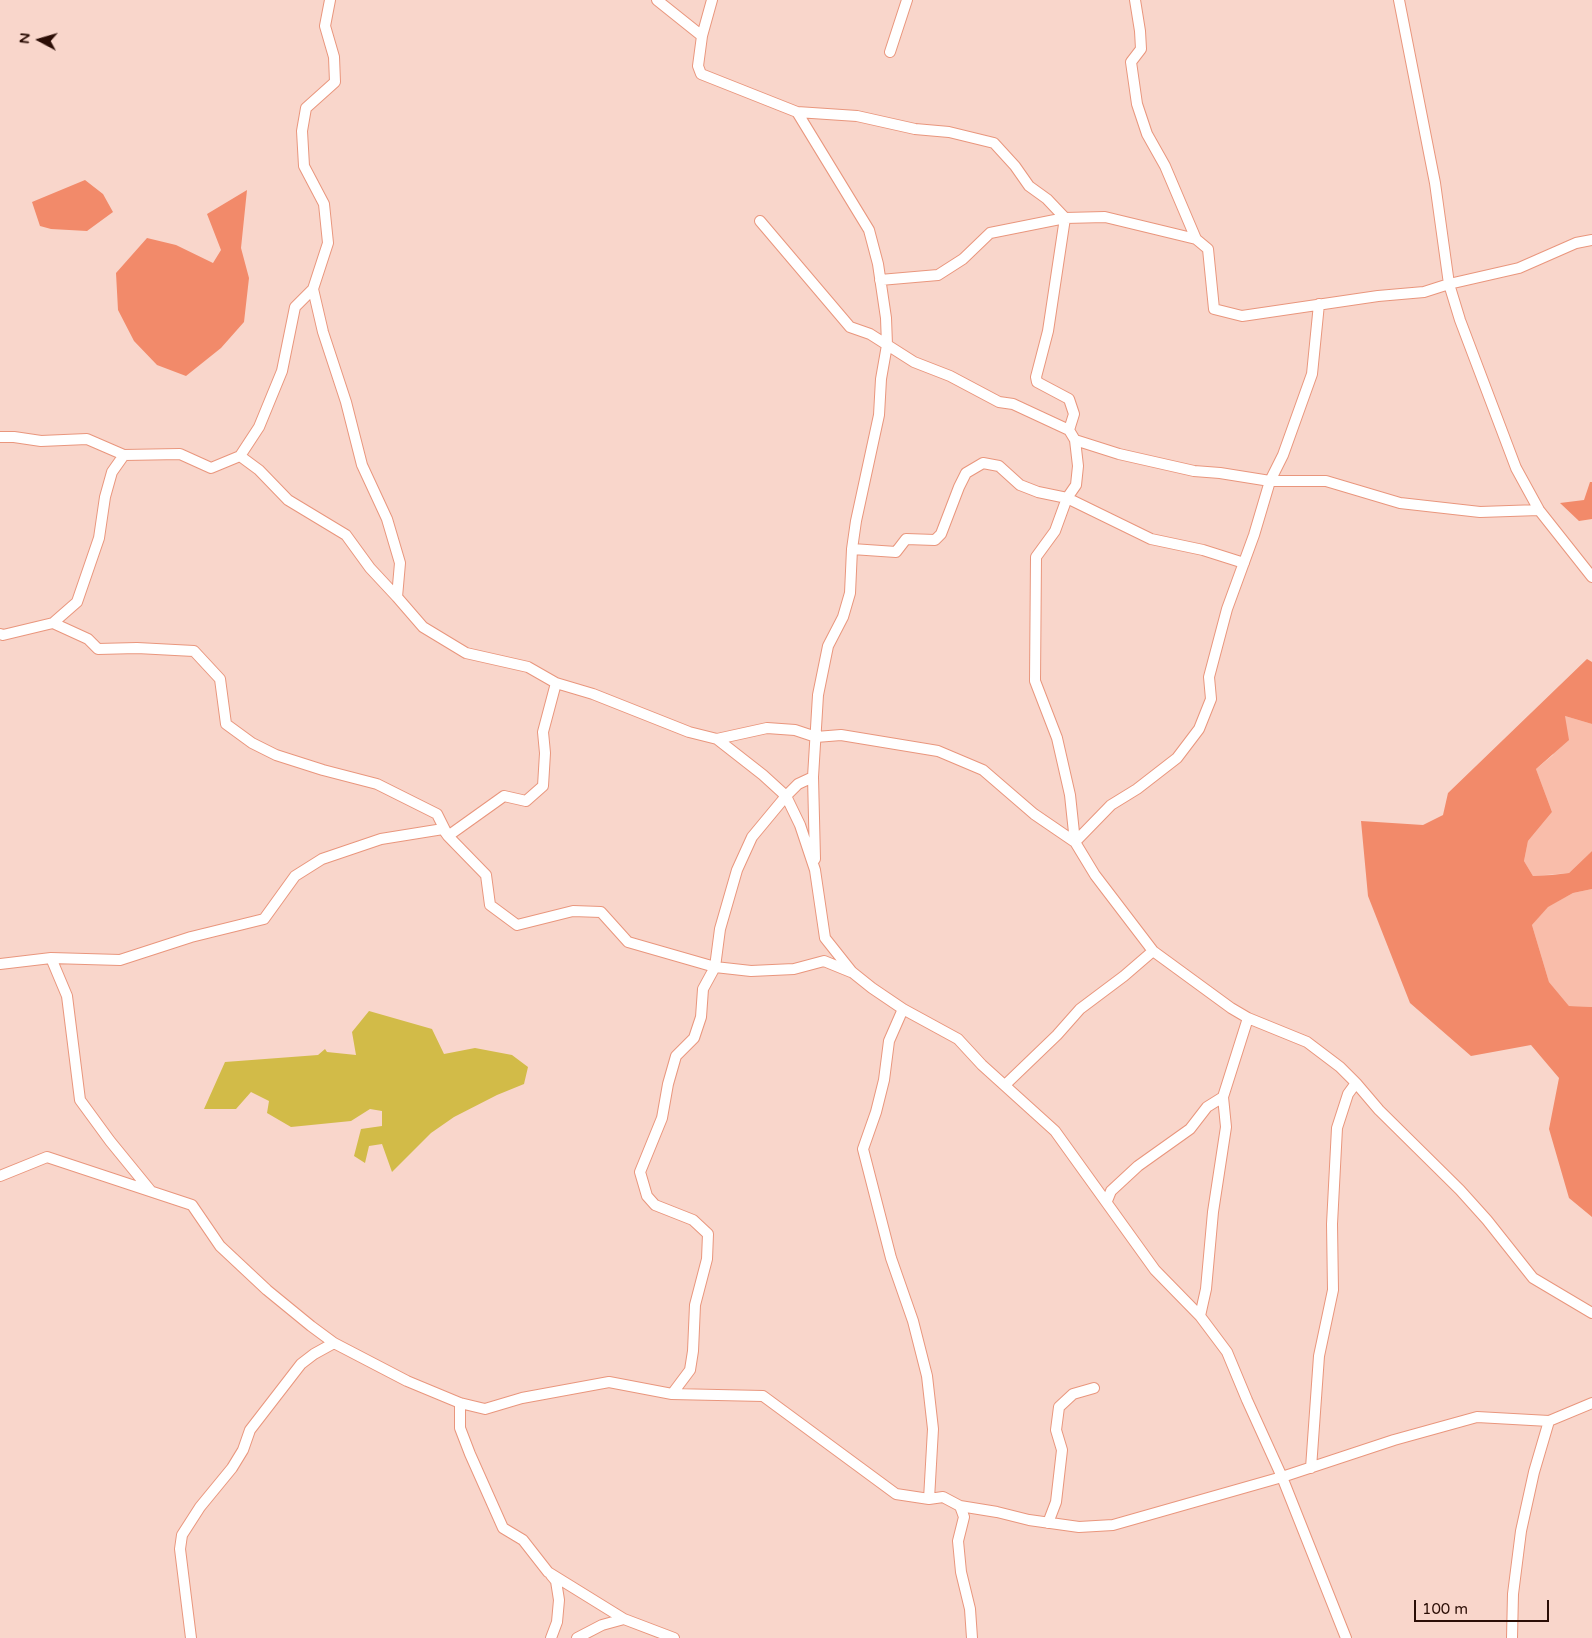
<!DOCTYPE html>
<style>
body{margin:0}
#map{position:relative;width:1592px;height:1638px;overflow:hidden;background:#f9d6cb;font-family:"Varela Round",sans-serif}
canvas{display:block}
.north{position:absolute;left:15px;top:15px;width:50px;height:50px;-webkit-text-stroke:4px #f9d6cb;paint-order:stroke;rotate:276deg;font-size:14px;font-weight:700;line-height:20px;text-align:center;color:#2b0d05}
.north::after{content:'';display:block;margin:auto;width:18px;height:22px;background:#2b0d05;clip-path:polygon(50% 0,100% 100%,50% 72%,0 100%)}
.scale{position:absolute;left:1414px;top:1600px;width:135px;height:22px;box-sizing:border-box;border:2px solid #2b0d05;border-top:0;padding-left:6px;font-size:15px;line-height:18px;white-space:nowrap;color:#2b0d05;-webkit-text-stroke:4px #f9d6cb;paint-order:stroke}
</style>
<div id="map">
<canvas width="1592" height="1638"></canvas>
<div class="north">N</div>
<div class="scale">100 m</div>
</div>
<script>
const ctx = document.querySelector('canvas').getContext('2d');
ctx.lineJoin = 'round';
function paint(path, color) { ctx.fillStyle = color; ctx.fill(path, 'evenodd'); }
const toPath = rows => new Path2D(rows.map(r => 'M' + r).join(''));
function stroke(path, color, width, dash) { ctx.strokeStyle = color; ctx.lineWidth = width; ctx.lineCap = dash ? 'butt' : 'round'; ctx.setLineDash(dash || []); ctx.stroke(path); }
paint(toPath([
 [1565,716,1592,724,1592,851,1569,873,1533,876,1524,861,1528,841,1552,812,1536,769,1553,755],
 [1592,889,1592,1007,1569,1006,1549,982,1532,925,1547,907,1573,893]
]), '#f9bdaa');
paint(toPath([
 [85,180,103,194,113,212,87,231,51,229,40,226,32,202],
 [247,190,241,248,249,278,244,322,221,348,186,376,157,365,134,341,118,310,116,273,147,238,176,245,213,263,221,250,207,214],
 [1590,482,1592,482,1592,519,1579,521,1560,503,1584,500],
 [1587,659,1592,662,1592,724,1565,716,1569,740,1536,769,1552,812,1528,841,1524,861,1533,876,1552,875,1569,873,1592,851,1592,889,1573,893,1548,907,1532,925,1549,982,1569,1006,1592,1007,1592,1217,1569,1198,1549,1129,1559,1078,1531,1045,1471,1056,1410,1003,1368,896,1361,821,1423,825,1443,815,1448,793]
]), '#f28a6a');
paint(toPath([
 [369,1011,432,1029,444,1054,475,1048,512,1055,528,1067,524,1084,497,1095,454,1117,431,1133,392,1172,382,1144,369,1146,365,1163,354,1156,361,1129,382,1126,382,1111,370,1109,351,1121,291,1127,267,1113,269,1101,251,1092,236,1109,204,1109,225,1062,318,1055,325,1049,327,1052,356,1055,352,1032]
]), '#d2bb48');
const minor = toPath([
 [330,0,325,26,334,57,335,82,306,108,302,131,304,166,324,204,328,243,313,289,323,332,346,402,362,465,387,519,400,563,397,597,423,627,466,653,528,667,556,683,593,694,689,732,717,739,763,775,786,796,800,825,815,870,825,938,852,972,872,988,903,1009,958,1039,982,1065,1055,1131,1155,1270,1200,1316,1227,1352,1247,1400,1282,1477,1346,1638],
 [657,0,702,36,698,66,701,74,797,112,869,230,878,264,886,318,887,345,881,379,879,415,856,521,852,549,850,593,843,617,828,646,818,695,813,777,815,859],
 [1135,0,1140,31,1141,49,1131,62,1137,104,1147,134,1165,166,1196,239],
 [1399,0,1435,183,1449,284,1460,320,1516,468,1539,510,1592,577],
 [702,36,712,0],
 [890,52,907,0],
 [797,112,857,116,915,129,949,132,994,143,1015,166,1029,186,1047,199,1065,218,1105,217,1196,239,1208,249,1214,309,1242,316,1378,296,1424,292,1449,284,1519,268,1576,243,1592,240],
 [760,221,850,327,870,334,914,362,950,376,999,402,1013,404,1069,430,1075,440,1119,454,1194,471,1220,473,1270,481,1326,481,1400,503,1480,512,1539,510],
 [880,280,938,275,963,259,990,233,1065,218,1048,331,1036,377,1037,382,1069,399,1074,414,1069,430],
 [0,437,14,437,41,441,87,439,124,455,180,454,211,468,240,456,259,470,288,500,346,535,370,568,397,597],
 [1075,440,1078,466,1076,485,1067,498,1055,531,1036,557,1035,681,1057,738,1070,795,1075,842],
 [240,456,259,427,282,371,295,307,313,289],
 [852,549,896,552,906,539,935,540,941,534,959,487,966,473,983,463,999,466,1020,485,1038,492,1067,498,1151,539,1203,550,1244,563],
 [53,623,77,602,99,538,105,497,112,472,124,455],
 [0,634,3,635,53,623,88,639,98,649,137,648,194,651,220,679,226,724,252,743,276,755,323,770,377,784,437,814,448,836,486,875,490,905,517,925,573,911,601,912,628,942,715,967,751,971,794,969,824,961,851,972],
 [717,739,767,728,795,730,816,737,841,735,938,751,983,770,1034,814,1075,842,1095,875,1153,951,1231,1008,1248,1018,1307,1042,1340,1067,1356,1083,1379,1110,1460,1190,1487,1220,1533,1278,1592,1313],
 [1075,842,1111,805,1137,789,1177,758,1199,729,1211,699,1209,677,1227,609,1254,535,1270,481,1283,455,1312,374,1319,304],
 [51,958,67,996,80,1100,110,1141,150,1190],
 [0,964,51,958,120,960,191,937,264,919,295,876,322,859,381,839,443,829,448,836,504,796,526,801,543,786,545,753,543,732,556,683],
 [903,1009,889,1041,884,1080,876,1112,863,1149,891,1258,913,1321,927,1376,933,1429,929,1499],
 [1005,1085,1057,1035,1080,1009,1124,976,1153,951],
 [0,1176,47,1157,192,1205,220,1246,267,1290,311,1326,334,1343,407,1381,460,1403,485,1409,522,1398,609,1382,672,1394,763,1396,896,1494,929,1499,943,1497,960,1506,997,1512,1029,1520,1079,1527,1113,1525,1282,1477,1394,1440,1477,1417,1549,1421,1592,1403],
 [1107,1201,1111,1191,1138,1166,1190,1129,1207,1107,1223,1097],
 [1200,1316,1206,1289,1213,1212,1226,1127,1223,1097,1248,1018],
 [672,1394,690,1370,693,1351,695,1305,707,1259,708,1234,693,1220,655,1205,647,1196,640,1172,662,1118,668,1084,676,1056,694,1038,701,1017,703,989,715,967,720,929,737,870,752,837,786,796,798,784,813,777],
 [460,1403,460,1428,470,1454,503,1528,523,1540,548,1572,624,1619],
 [1311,1468,1319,1356,1333,1290,1332,1224,1337,1128,1348,1094,1356,1083],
 [960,1506,964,1517,958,1541,961,1572,970,1609,972,1638],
 [1048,1523,1056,1502,1062,1450,1056,1430,1059,1407,1073,1394,1094,1388],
 [551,1575,556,1581,559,1600,557,1622,551,1638],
 [191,1638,180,1549,182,1535,200,1507,232,1468,243,1450,250,1430,301,1364,314,1354,334,1343],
 [577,1638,602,1625,624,1619,674,1638],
 [1512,1638,1513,1594,1521,1531,1534,1472,1549,1421]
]);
stroke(minor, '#e9967d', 12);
stroke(minor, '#fff', 10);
</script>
